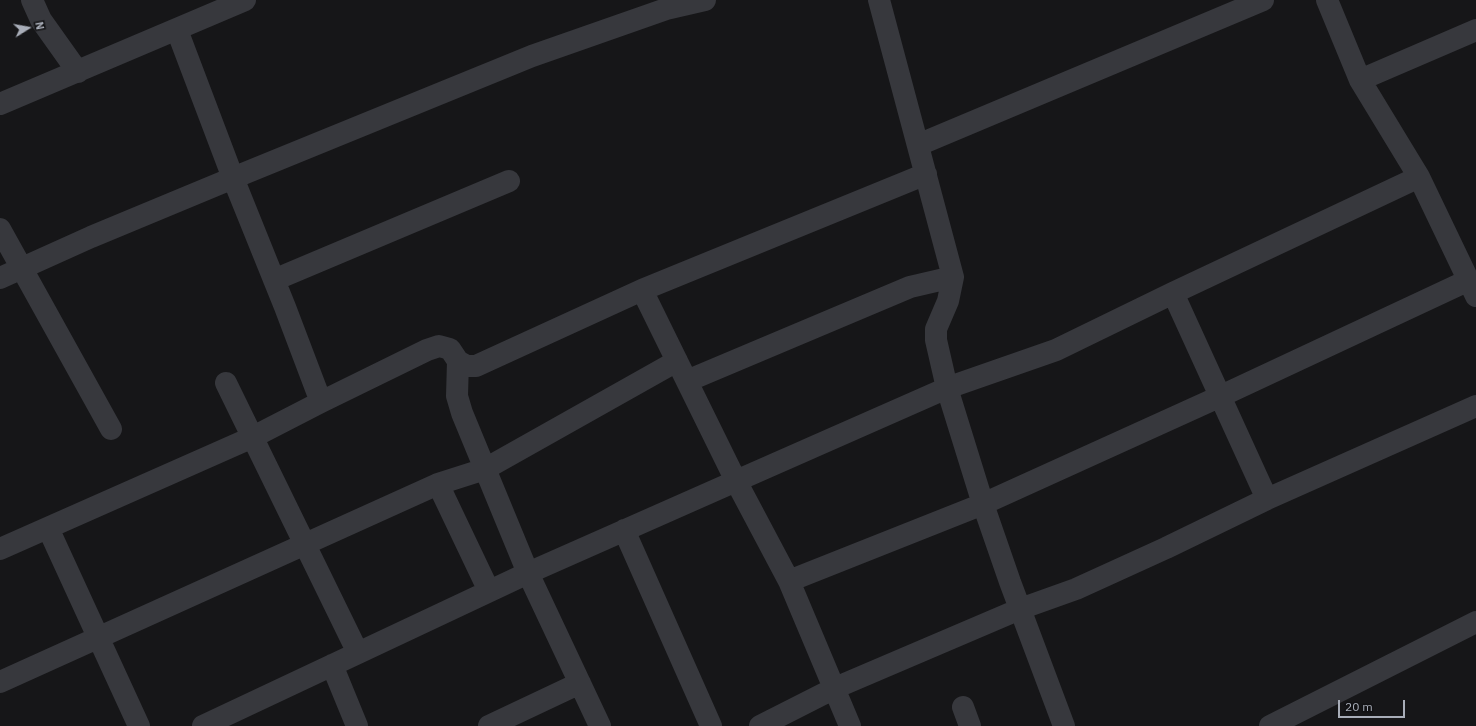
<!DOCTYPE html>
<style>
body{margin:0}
#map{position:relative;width:1476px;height:726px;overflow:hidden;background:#161618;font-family:"IBM Plex Sans",sans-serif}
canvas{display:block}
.north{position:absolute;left:8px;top:8px;width:40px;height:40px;-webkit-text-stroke:3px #111113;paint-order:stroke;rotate:79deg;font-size:11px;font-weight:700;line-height:16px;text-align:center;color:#a8adb8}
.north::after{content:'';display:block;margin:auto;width:14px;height:18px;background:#a8adb8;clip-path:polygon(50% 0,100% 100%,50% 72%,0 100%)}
.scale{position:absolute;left:1338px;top:700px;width:67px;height:18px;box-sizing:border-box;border:2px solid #a8adb8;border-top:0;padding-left:5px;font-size:12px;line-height:14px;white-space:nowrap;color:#a8adb8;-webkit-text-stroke:3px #111113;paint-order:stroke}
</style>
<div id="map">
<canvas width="1476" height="726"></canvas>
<div class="north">N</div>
<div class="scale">20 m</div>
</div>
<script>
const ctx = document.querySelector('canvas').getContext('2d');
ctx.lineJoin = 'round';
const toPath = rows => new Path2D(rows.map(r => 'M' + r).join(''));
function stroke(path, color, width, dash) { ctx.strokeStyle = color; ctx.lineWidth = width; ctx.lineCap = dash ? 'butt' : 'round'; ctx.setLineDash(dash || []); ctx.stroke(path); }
stroke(toPath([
 [32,0,41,20,78,72],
 [879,0,953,277,948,301,936,329,936,340,947,388,983,504,1010,582,1064,726],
 [1327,0,1360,80,1419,177],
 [177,30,233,178,285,307,321,402],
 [1360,80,1476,30],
 [0,104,245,0],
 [918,145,1263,0],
 [0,229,111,429],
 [0,278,91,237,233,178,532,56,666,9,705,0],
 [274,280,509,181],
 [642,290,736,481,789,581,850,726],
 [1173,293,1267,499],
 [458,361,457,396,462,413,528,573,600,726],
 [687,381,910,287,953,277],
 [226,383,358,653],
 [438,484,485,469,677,361],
 [48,528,139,726],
 [624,530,711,726],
 [0,549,253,437,321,402,427,350,439,346,450,349,458,361,467,366,476,366,642,290,926,174],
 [789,581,983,504,1221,396,1469,280],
 [332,665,357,726],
 [0,682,438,484,489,591],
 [963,707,970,726],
 [203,726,528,573,736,481,947,388,1056,350,1173,293,1419,177,1476,296],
 [489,726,580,683],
 [760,726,835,688,1020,609,1076,589,1166,548,1267,499,1476,406],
 [1270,726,1476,622]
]), '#37383d', 22);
</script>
